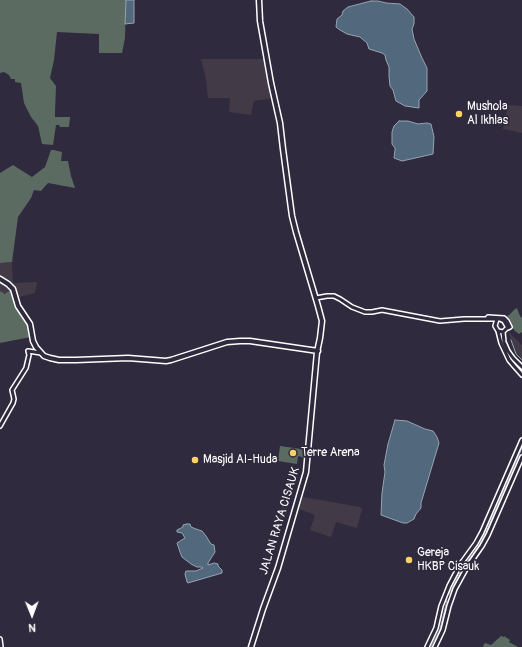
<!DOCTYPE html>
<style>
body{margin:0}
#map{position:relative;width:522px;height:647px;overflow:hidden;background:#2f2a3d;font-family:Pangolin,sans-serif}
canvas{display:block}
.north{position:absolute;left:12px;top:595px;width:40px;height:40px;-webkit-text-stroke:3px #2f2a3d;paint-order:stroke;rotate:179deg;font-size:11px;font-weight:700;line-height:16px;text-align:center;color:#fff}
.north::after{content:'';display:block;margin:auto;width:14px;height:18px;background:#fff;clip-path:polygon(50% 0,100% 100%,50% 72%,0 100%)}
</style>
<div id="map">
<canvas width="522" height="647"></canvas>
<div class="north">N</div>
</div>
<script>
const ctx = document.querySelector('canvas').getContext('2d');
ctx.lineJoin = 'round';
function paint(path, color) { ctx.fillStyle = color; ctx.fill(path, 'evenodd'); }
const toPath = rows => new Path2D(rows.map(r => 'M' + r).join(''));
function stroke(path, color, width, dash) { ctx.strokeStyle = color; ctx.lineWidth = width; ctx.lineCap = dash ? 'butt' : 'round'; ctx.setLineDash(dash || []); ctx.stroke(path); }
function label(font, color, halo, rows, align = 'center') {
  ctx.font = font + ' Pangolin,sans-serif'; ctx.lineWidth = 3.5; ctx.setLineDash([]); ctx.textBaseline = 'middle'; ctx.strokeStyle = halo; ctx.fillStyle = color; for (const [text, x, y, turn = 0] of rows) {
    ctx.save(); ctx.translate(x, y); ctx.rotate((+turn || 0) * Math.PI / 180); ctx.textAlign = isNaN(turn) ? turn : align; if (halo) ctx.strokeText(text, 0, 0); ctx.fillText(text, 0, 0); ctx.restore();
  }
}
paint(toPath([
 [201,59,265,59,273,98,254,101,251,115,229,112,230,98,208,98,206,79],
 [508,105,522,106,522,133,503,129],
 [12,262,13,283,37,282,35,293,15,298,5,294,0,291,0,263],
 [508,331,522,345,522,359,516,355],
 [285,496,290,497,283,523,278,521],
 [303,497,360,507,362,509,357,528,336,522,331,537,310,530,315,515,299,509]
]), '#433a47');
paint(toPath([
 [0,0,126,0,125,38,122,53,99,53,99,34,57,32,54,60,50,78,56,86,55,112,55,117,70,117,69,127,60,127,59,125,56,125,53,145,42,144,38,126,31,117,24,103,21,83,15,82,15,79,11,79,9,75,4,72,0,73],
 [51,150,54,150,62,152,61,161,68,161,71,176,75,188,48,183,41,191,34,190,31,198,18,217,12,262,0,263,0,173,13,165,32,177,45,167],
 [13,288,15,298,29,325,31,337,0,343,0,291,5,294],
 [517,308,520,316,522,318,522,332,519,334,515,331,505,317,509,315,515,309],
 [280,446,308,450,306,458,298,456,297,464,278,461],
 [501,636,504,637,504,636,510,640,509,642,518,647,483,647,484,644,485,643,491,645]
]), '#5b6b62');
const water = toPath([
 [126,0,134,0,134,23,125,24,126,0],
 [371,1,378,1,386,3,400,4,407,9,414,17,414,24,412,29,414,39,422,58,427,68,427,91,419,100,419,108,405,106,396,101,393,90,390,86,389,76,389,67,386,60,385,55,382,53,369,49,367,43,360,37,347,34,340,30,336,27,337,19,342,15,343,11,348,7,371,1],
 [399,121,408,121,418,124,427,123,431,124,434,137,433,154,402,161,394,158,395,150,395,148,392,144,392,132,394,126,399,121],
 [395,420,407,421,425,429,433,431,437,437,439,443,421,503,421,508,416,514,414,519,407,523,403,523,381,515,382,493,385,472,384,465,388,444,395,420],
 [187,524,190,524,191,527,196,529,202,531,206,536,211,544,214,545,215,552,208,563,208,565,214,563,218,564,218,566,222,570,222,573,188,583,187,582,185,574,186,571,196,571,203,568,202,567,197,567,191,564,182,557,180,552,177,543,185,538,182,533,177,532,177,530,183,527,183,525,187,524]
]);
paint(water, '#52687d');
stroke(water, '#97a4b1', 1);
stroke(toPath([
 [511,340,516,354,522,360],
 [449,594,463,567,479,545,486,532,522,448],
 [431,647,440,629,447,600]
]), '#97a4b1', 1);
const minor = toPath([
 [316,298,327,296,334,296,340,299,352,307,365,312,372,312,382,310,440,321,464,319,500,319,504,321,508,328,510,327,507,321,504,318,488,317,487,319],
 [497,319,495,326,498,331,503,332,507,328],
 [498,331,501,343,509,360,514,366,522,375],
 [503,332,504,342,508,351,513,358,522,367],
 [0,426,13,403,14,399,12,390,26,368,29,355,28,351,41,353],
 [0,639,1,647],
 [427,647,436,628,441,606,449,586,460,565,476,543,482,532,522,440],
 [435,647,443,630,449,606,455,589,466,569,482,546,488,535,522,457]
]);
const major = toPath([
 [0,279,8,284,13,289,18,306,30,324,33,341,36,347,44,356,50,358,59,360,76,360,128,358,166,361,171,360,227,342,240,341,250,341,318,351],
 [251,647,263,609,278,568,306,472,317,352,320,338,322,321,318,306,296,232,292,216,283,149,280,123,271,83,260,21,259,0]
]);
stroke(minor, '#fff', 6);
stroke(major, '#fff', 7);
stroke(minor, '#2f2a3d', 3);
stroke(major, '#2f2a3d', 4);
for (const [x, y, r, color] of [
 [459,114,4,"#ffd166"],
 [293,453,4,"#ffd166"],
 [195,460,4,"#ffd166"],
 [409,560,4,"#ffd166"]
]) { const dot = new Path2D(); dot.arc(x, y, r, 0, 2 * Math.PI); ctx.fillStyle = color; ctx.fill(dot); stroke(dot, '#2f2a3d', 1.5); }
label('12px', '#fff', '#2f2a3d', [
 ["Mushola",467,107],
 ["Al Ikhlas",467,121],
 ["Terre Arena",301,453],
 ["Masjid AI-Huda",203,460],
 ["Gereja",417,553],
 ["HKBP Cisauk",417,567]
], 'left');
label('12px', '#fff', '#2f2a3d', [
 ["JALAN RAYA CISAUK",280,521,-73]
]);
</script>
